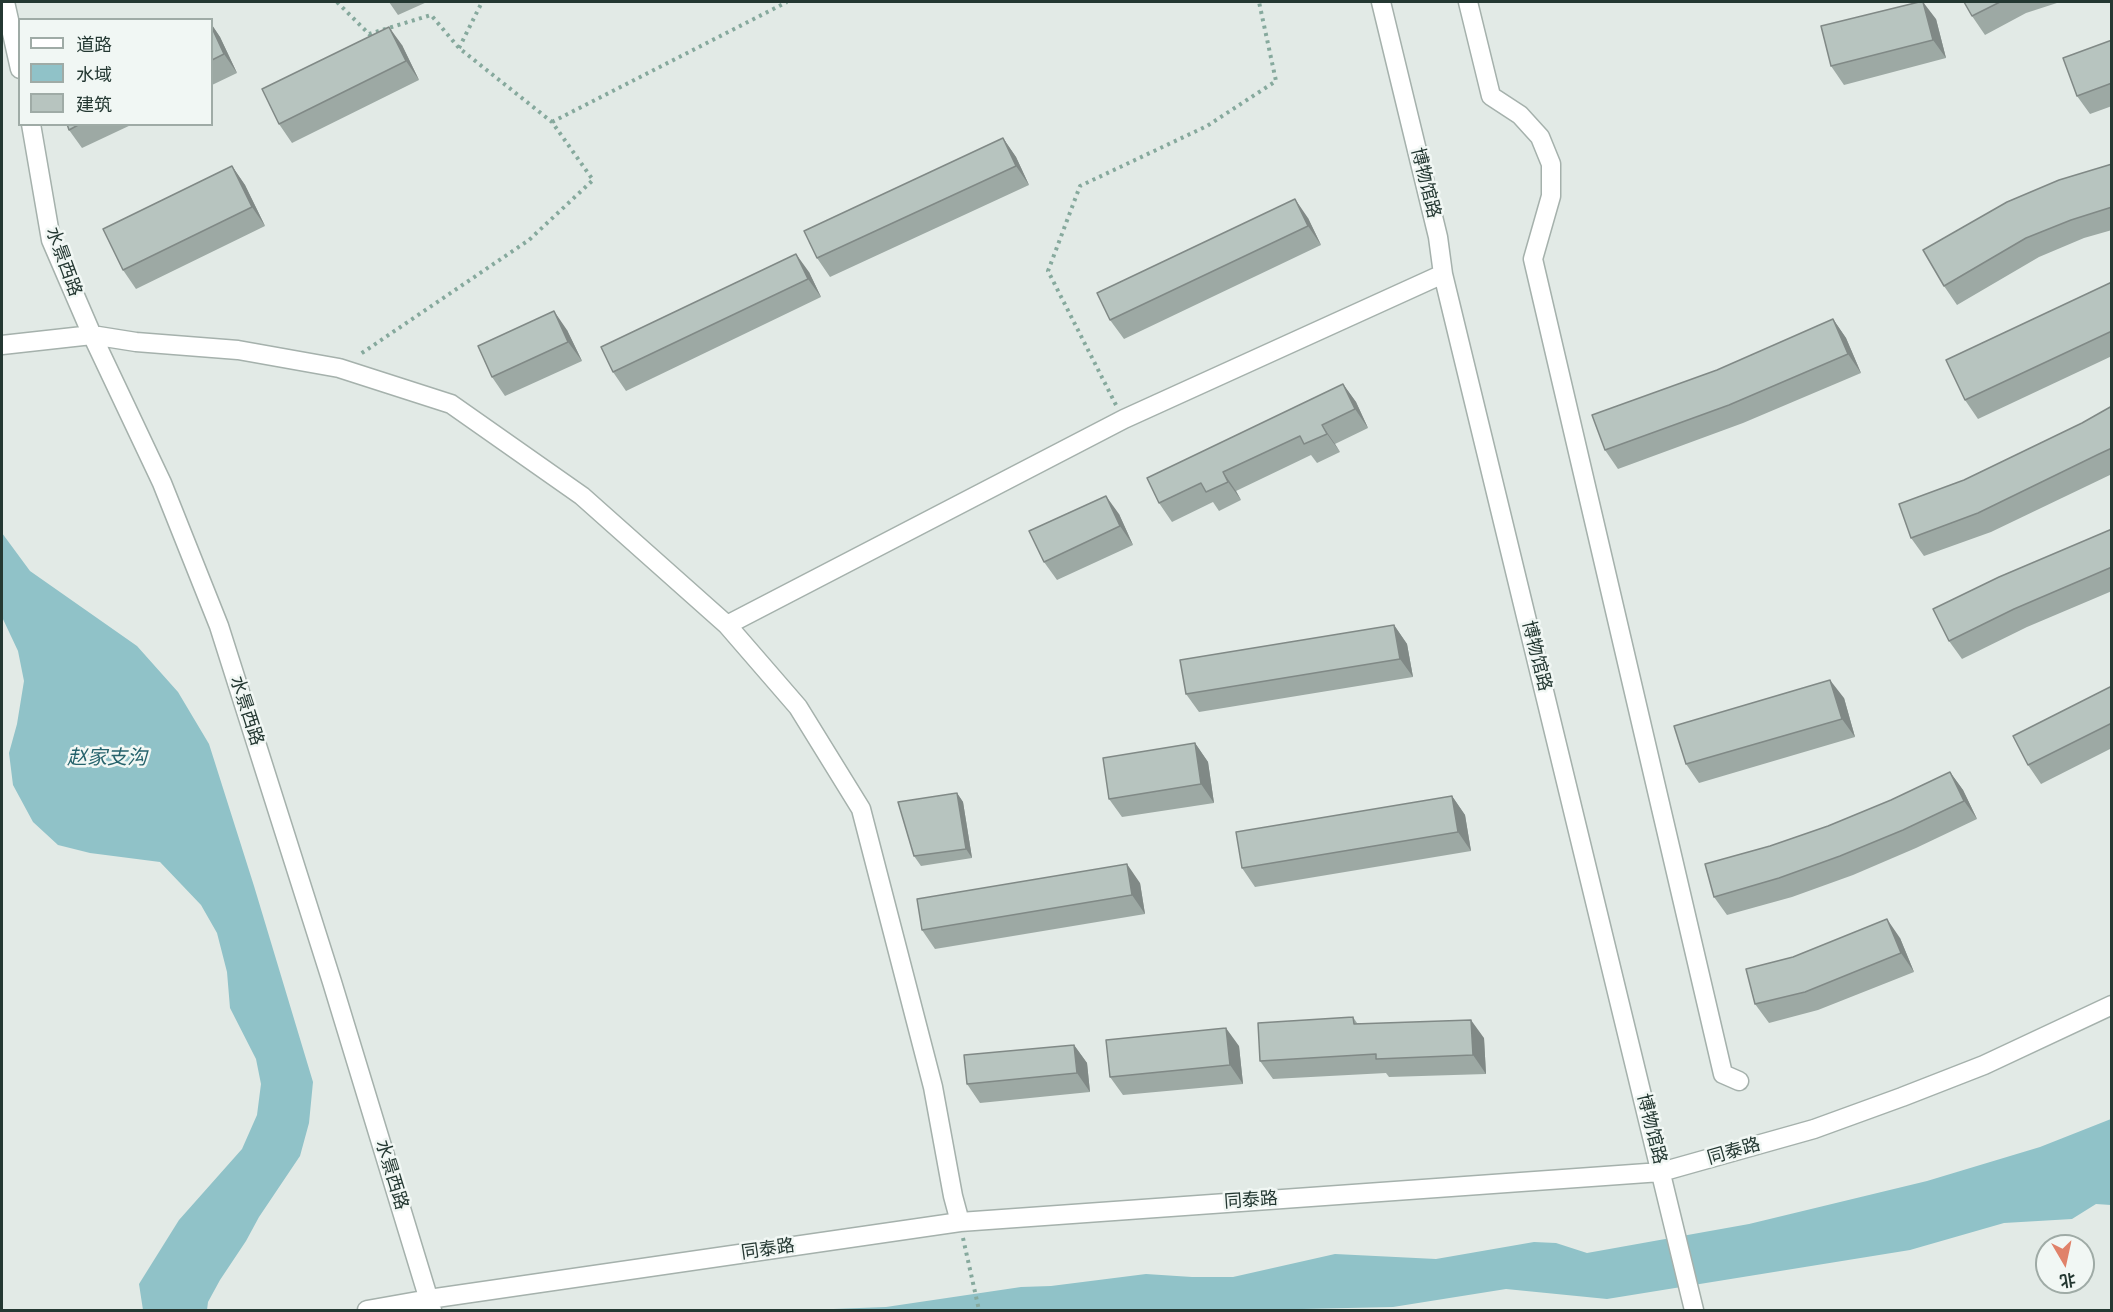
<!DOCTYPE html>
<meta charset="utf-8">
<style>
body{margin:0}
#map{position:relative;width:2113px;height:1312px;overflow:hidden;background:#e2eae6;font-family:"DejaVu Sans","Noto Sans SC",sans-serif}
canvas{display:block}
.frame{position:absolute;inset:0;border:3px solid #243832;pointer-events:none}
.legend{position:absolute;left:18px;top:18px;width:195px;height:108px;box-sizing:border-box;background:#f1f7f4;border:2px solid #9faba6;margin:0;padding:8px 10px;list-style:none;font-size:18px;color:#243832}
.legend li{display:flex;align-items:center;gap:12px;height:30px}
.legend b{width:30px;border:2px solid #9faba6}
.north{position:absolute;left:2035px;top:1234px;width:60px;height:60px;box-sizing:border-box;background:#f1f7f4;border:2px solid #9faba6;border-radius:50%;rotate:171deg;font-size:16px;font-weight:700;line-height:24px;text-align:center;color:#243832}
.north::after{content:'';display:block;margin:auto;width:21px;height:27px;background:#e0826a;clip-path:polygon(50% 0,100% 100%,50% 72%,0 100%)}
</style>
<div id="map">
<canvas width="2113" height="1312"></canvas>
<div class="frame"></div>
<ul class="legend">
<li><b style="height:8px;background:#fff"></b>道路</li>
<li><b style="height:16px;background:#90c2c8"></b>水域</li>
<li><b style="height:16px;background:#b7c4bf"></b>建筑</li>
</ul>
<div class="north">北</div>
</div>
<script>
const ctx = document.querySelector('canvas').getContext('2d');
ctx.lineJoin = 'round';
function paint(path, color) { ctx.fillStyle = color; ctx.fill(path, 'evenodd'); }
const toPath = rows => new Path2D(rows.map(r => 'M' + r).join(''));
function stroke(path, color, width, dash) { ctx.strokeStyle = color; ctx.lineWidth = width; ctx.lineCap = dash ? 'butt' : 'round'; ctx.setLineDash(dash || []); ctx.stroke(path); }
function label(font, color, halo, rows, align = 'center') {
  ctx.font = font + ' "DejaVu Sans","Noto Sans SC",sans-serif'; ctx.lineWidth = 5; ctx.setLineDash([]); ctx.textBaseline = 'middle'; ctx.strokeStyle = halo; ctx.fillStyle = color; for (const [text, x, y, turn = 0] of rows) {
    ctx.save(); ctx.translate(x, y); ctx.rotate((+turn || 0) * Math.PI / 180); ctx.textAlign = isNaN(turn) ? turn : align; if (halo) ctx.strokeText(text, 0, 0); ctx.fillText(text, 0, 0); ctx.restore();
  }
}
paint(toPath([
 [2,533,30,571,137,646,178,692,209,744,254,886,313,1082,309,1123,300,1156,259,1217,246,1241,220,1280,208,1302,207,1310,143,1310,139,1284,179,1220,242,1149,257,1115,261,1084,256,1059,230,1008,227,972,217,933,201,905,160,862,90,853,58,845,33,822,13,785,9,753,17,724,24,681,18,651,2,617],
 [2111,1119,2111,1205,2096,1204,2072,1219,2004,1223,1910,1250,1607,1299,1506,1289,1393,1307,1257,1310,807,1310,886,1307,1021,1287,1051,1286,1146,1274,1192,1277,1233,1277,1335,1254,1436,1259,1534,1242,1556,1243,1587,1253,1749,1224,1927,1181,2040,1147]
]), '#90c2c8');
const minor = toPath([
 [5,2,20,69],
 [1381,2,1438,237,1443,274,1694,1310],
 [1468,2,1491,96,1520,115,1540,137,1551,164,1551,196,1533,259,1723,1074,1739,1081],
 [31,124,51,240,92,335,162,483,219,626,332,982,432,1310],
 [2,345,92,335,136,342,238,350,339,368,451,404,582,496,727,625,798,707,861,809,933,1087,953,1196,960,1222],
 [727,625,1124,419,1443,274],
 [367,1310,429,1299,960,1222,1661,1172,1814,1129,1902,1097,1984,1065,2112,1005]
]);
stroke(minor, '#a5b1ac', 21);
stroke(toPath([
 [337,2,369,34,431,15,459,48,552,122,593,180,529,240,359,355],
 [459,48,482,2],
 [552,122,787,2],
 [1116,405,1048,271,1080,186,1207,126,1276,81,1259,2],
 [963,1238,979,1310]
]), '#86a99d', 4, [3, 4.5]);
stroke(minor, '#fff', 18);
paint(toPath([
 [389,2,427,2,398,15],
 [1964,2,2060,2,2026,13,1985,35,1972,16],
 [1936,19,1946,58,1844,85,1831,66],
 [212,25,220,37,237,73,212,85],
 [2112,40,2112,106,2090,114,2077,96],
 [402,45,419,80,292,143,279,124],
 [67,124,133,124,82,148,69,130],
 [1003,138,1016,157,1029,185,830,277,817,258],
 [2112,164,2112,230,2084,238,2039,257,1957,305,1944,286],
 [232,166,245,185,265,226,136,289,123,270],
 [1308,218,1321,245,1124,339,1110,320],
 [809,272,821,297,626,391,613,372],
 [2112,282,2112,356,1978,419,1965,400],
 [1833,319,1846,338,1861,373,1743,423,1618,469,1605,450],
 [567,330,582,361,505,396,492,377],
 [1343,384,1356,402,1368,428,1335,444,1340,452,1317,463,1311,455,1236,491,1241,500,1219,511,1213,502,1172,522,1159,503],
 [2112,406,2112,474,1991,532,1924,556,1911,538,1964,480,2082,423],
 [1119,514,1133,545,1057,580,1044,562],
 [2112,529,2112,591,2027,627,1962,659,1949,641],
 [1394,625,1407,644,1413,677,1199,712,1186,694],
 [2112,686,2112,748,2041,784,2028,765],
 [1844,698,1855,737,1699,783,1686,764],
 [1195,743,1208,762,1214,803,1122,817,1109,799],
 [1950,772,1963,790,1977,819,1916,848,1853,875,1792,897,1727,915,1714,897,1770,846,1828,826,1891,800],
 [957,793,963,802,972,858,921,866,914,856],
 [1452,796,1465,815,1471,851,1255,887,1242,868],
 [1140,883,1145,914,935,949,922,930],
 [1900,938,1914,972,1818,1010,1769,1023,1755,1004],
 [1353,1017,1357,1023,1484,1038,1486,1074,1389,1077,1386,1073,1273,1079,1260,1061],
 [1074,1045,1087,1063,1090,1092,980,1103,967,1084],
 [1239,1046,1243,1084,1123,1095,1110,1077]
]), '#9da9a4');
paint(toPath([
 [1923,2,1936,19,1946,58,1933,40],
 [212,25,220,37,237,73,224,54,212,28],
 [389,27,402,45,419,80,406,61],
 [1003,138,1016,157,1029,185,1016,166],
 [232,166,245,185,265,226,252,207],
 [1295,199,1308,218,1321,245,1308,226],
 [796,254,809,272,821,297,808,279],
 [554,311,567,330,582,361,568,342],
 [1833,319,1846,338,1861,373,1848,354],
 [1343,384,1356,402,1368,428,1355,409],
 [1322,425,1335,444,1340,452,1327,434],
 [1223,472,1236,491,1241,500,1228,482],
 [1106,496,1119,514,1133,545,1120,526],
 [1394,625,1407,644,1413,677,1400,659],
 [1830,680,1844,698,1855,737,1842,719],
 [1195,743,1208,762,1214,803,1201,784],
 [1950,772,1963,790,1977,819,1964,801],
 [957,793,963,802,972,858,966,849],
 [1452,796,1465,815,1471,851,1458,832],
 [1127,864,1140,883,1145,914,1132,895],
 [1887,919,1900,938,1914,972,1901,953],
 [1471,1020,1484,1038,1486,1074,1473,1055],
 [1226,1028,1239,1046,1243,1084,1230,1065],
 [1074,1045,1087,1063,1090,1092,1077,1073]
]), '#808986');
const building = toPath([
 [1919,2,1923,2,1933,40,1831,66,1821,26,1919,2],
 [1964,2,2000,2,1972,16,1964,2],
 [389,27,406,61,279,124,262,89,389,27],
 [212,28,224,54,212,60,212,28],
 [2112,40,2112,83,2077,96,2063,58,2112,40],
 [67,124,80,124,69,130,67,124],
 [1003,138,1016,166,817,258,804,231,1003,138],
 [2112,164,2112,207,2071,220,2026,238,1944,286,1923,250,2007,202,2059,180,2112,164],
 [232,166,252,207,123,270,103,229,232,166],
 [1295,199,1308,226,1110,320,1097,293,1295,199],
 [796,254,808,279,613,372,601,347,796,254],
 [2112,282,2112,331,1965,400,1946,360,2112,282],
 [554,311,568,342,492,377,478,346,554,311],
 [1833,319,1848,354,1729,405,1605,450,1592,415,1717,370,1833,319],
 [1343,384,1355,409,1322,425,1327,434,1304,444,1300,436,1223,472,1228,482,1206,492,1201,483,1159,503,1147,478,1343,384],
 [2112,406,2112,448,2099,454,1978,513,1911,538,1899,504,1964,480,2082,423,2112,406],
 [1106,496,1120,526,1044,562,1029,531,1106,496],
 [2112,529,2112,567,2014,609,1949,641,1933,609,1999,577,2112,529],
 [1394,625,1400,659,1186,694,1180,660,1394,625],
 [1830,680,1842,719,1686,764,1674,726,1830,680],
 [2112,686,2112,723,2028,765,2013,736,2112,686],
 [1195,743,1201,784,1109,799,1103,758,1195,743],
 [1950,772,1964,801,1903,830,1840,856,1779,878,1714,897,1705,864,1770,846,1828,826,1891,800,1950,772],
 [957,793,966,849,914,856,898,802,957,793],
 [1452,796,1458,832,1242,868,1236,832,1452,796],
 [1127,864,1132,895,922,930,917,899,1127,864],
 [1887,919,1901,953,1805,992,1755,1004,1746,969,1793,957,1887,919],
 [1353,1017,1354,1024,1471,1020,1473,1055,1376,1059,1376,1054,1260,1061,1258,1023,1353,1017],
 [1226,1028,1230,1065,1110,1077,1106,1040,1226,1028],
 [1074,1045,1077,1073,967,1084,964,1055,1074,1045]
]);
paint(building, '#b7c4bf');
stroke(building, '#808986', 1.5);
label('18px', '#243832', '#f1f7f4', [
 ["博物馆路",1425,183,76],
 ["水景西路",63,262,70],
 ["博物馆路",1536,656,76],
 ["水景西路",246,711,72],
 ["博物馆路",1651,1129,76],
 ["同泰路",1734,1152,-16],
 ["水景西路",391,1175,73],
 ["同泰路",1251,1201,-4],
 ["同泰路",768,1250,-8]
]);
label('italic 20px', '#26636c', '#f1f7f4', [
 ["赵家支沟",107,759]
]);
</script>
